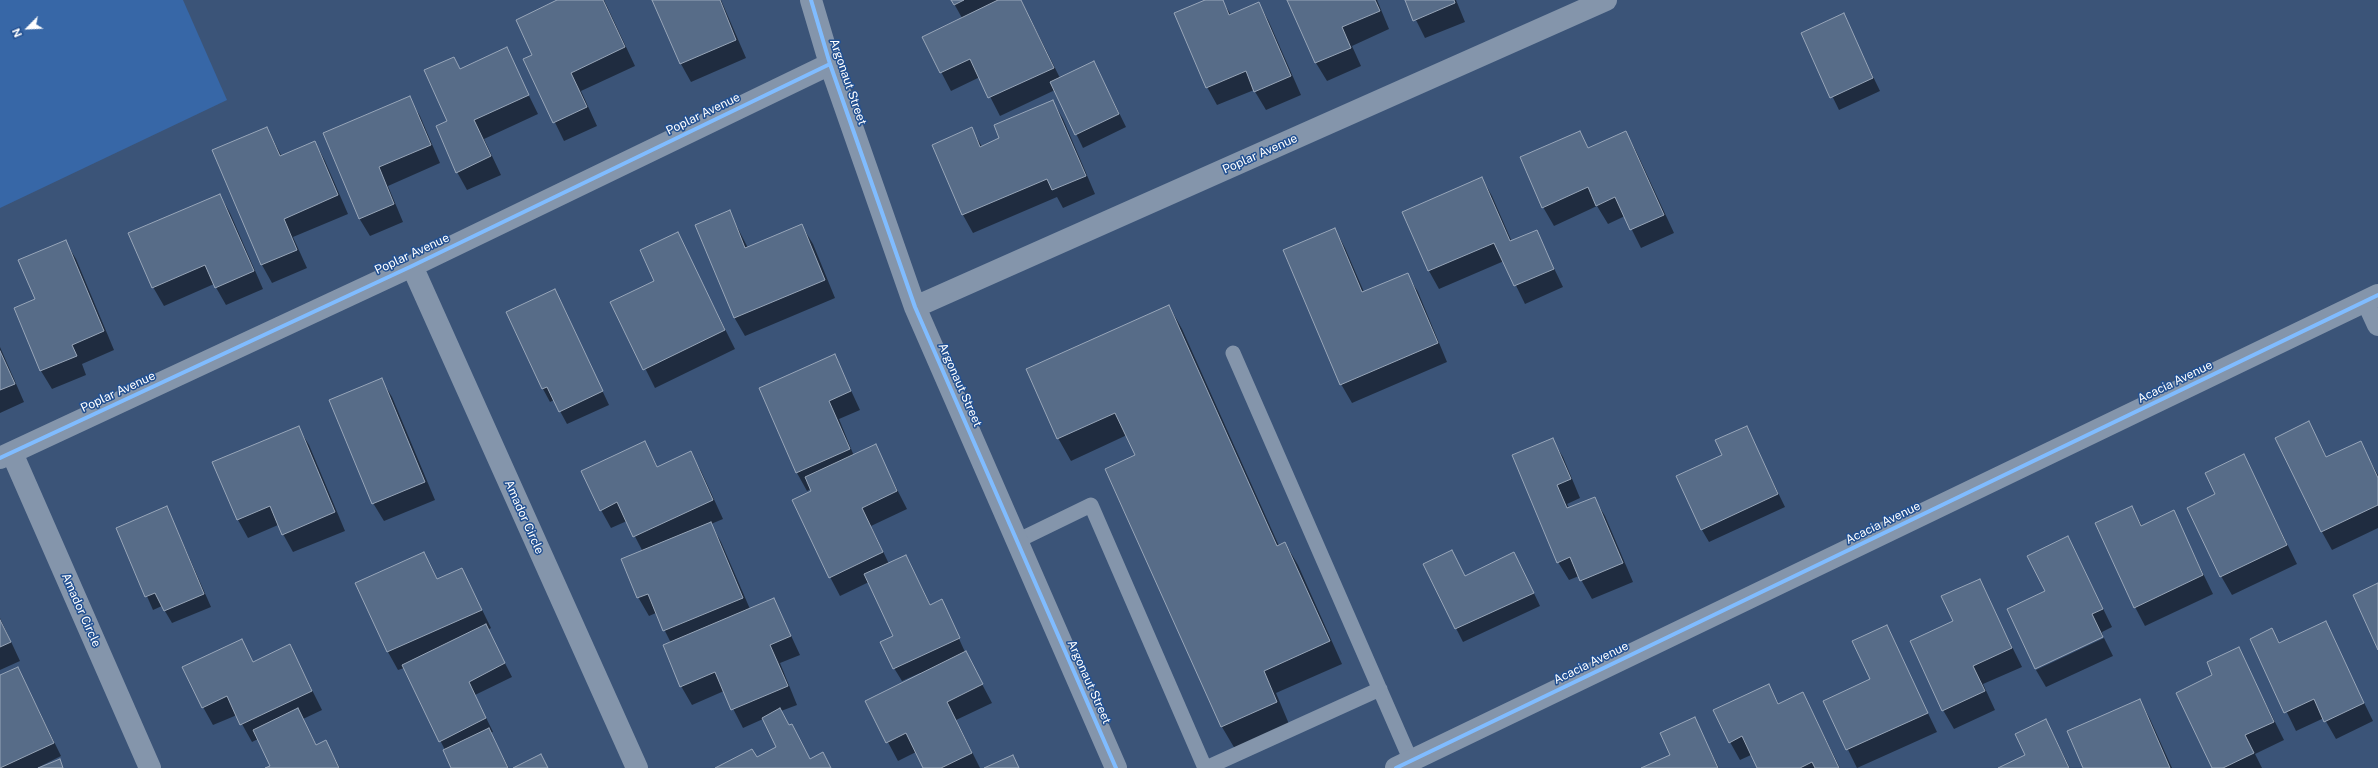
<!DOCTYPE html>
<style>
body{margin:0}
#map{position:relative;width:2378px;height:768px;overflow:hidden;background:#3b5478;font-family:"Public Sans",sans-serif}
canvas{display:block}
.north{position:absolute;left:8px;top:8px;width:40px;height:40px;-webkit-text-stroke:3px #225091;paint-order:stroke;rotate:246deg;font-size:11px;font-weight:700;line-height:16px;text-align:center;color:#fff}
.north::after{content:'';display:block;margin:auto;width:14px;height:18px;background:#fff;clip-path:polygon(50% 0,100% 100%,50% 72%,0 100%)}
</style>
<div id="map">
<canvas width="2378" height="768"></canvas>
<div class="north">N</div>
</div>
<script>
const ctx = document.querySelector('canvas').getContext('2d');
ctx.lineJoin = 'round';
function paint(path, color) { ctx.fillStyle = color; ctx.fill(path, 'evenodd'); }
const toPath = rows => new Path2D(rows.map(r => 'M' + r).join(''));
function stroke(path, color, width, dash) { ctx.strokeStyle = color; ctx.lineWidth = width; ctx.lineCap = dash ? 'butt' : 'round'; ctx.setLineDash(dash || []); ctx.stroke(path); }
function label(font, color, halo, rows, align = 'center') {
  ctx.font = font + ' "Public Sans",sans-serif'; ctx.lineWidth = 3; ctx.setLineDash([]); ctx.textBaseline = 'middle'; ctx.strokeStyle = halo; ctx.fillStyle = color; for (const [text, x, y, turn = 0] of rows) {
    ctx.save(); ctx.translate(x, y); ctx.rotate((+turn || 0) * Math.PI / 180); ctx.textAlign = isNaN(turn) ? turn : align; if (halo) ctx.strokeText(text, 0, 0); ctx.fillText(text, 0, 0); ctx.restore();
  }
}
paint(toPath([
 [0,0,183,0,227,100,0,208]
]), '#3767a7');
paint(toPath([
 [559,0,604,0,635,66,581,91,597,126,564,141,524,59,534,55],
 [653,0,721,0,746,58,691,82,681,64],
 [952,0,1021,0,1060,78,1094,62,1126,127,1083,148,1055,90,1000,116,980,77,951,91,923,37,962,18],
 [1207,0,1222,0,1231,15,1259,3,1269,22,1301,95,1266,110,1254,90,1217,105,1207,87],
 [1289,0,1377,0,1389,29,1352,46,1361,66,1327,81,1316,63],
 [1406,0,1456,0,1465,22,1425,38],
 [1843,15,1880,91,1839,110,1802,34],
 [506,49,538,114,484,139,501,175,467,190,457,172,449,121,454,58,460,69],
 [409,98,420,116,440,163,388,186,403,222,370,236,359,218,324,134],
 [1053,101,1063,119,1095,194,1063,208,1057,197,973,233,963,215,933,145,972,129,982,147,1001,139],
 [267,128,282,157,315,142,325,161,348,214,293,237,307,268,272,283,262,265,213,151],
 [1579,132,1589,149,1626,133,1636,151,1674,233,1641,248,1625,216,1608,224,1597,206,1554,226,1543,207],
 [1482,178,1492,196,1512,242,1536,231,1563,287,1525,304,1504,261,1439,289,1429,271,1404,212],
 [220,195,230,213,263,289,226,305,214,284,164,306,153,287],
 [729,211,748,248,802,226,813,244,835,298,745,336,734,317],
 [1335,229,1345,248,1364,292,1407,274,1418,292,1447,362,1352,403,1341,384],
 [677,233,735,349,655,388,612,302,656,281],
 [65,241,76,259,114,350,82,364,86,375,52,389,41,371,16,308,36,299],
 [555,290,609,405,567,424,554,400,550,402,543,389,507,313],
 [1169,306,1182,329,1279,546,1285,543,1298,565,1342,664,1276,693,1289,724,1235,749,1222,727,1106,469,1136,455,1127,435,1071,461,1058,438],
 [0,347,24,402,0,413],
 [835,356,860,410,839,419,854,456,875,446,907,509,871,526,889,564,906,556,931,606,942,601,965,652,992,703,956,720,980,768,924,768,916,752,898,761,866,701,921,674,920,673,902,681,894,668,894,636,869,582,840,596,830,577,813,492,811,489,807,491,797,473],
 [381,379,392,397,435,500,384,521,373,503],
 [2309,423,2327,458,2360,442,2378,475,2378,528,2332,550,2322,532],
 [298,427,309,445,345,531,293,552,278,525,248,538,238,520],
 [1746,427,1785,507,1709,542,1702,530],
 [1552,439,1563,457,1580,498,1567,504,1569,508,1594,498,1605,516,1633,582,1592,599,1579,576,1569,580,1558,562],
 [645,442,658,468,690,452,701,471,723,519,711,524,721,542,750,609,774,599,800,655,780,663,797,705,781,711,810,760,823,753,831,768,717,768,757,758,778,747,763,719,743,728,724,691,692,705,681,686,671,643,656,613,649,616,638,597,643,552,627,521,611,528,601,510],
 [2244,456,2297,564,2232,595,2221,576,2216,495],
 [167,507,211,607,172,623,162,606,153,610,117,528],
 [2132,507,2142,526,2173,512,2213,594,2145,626,2135,607],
 [2068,537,2112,627,2102,632,2103,636,2036,668,2046,592],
 [424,553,438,580,462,569,491,628,488,630,512,677,475,695,493,732,490,733,509,768,452,768,445,750,404,668,398,670,388,652,357,584],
 [1424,565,1465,577,1521,566,1540,606,1463,642],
 [1979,580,2022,667,1983,684,1995,710,1954,729,1943,710,1954,622],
 [0,618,20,661,0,670],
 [2325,623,2373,721,2336,739,2324,718,2296,731,2251,639,2272,630,2280,643],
 [1886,626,1937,732,1857,768,1824,701,1871,680],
 [2104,638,2113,656,2046,687,2036,670],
 [242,640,254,663,290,646,322,710,303,719,317,746,326,742,340,768,267,768,271,766,258,739,252,742,237,715,213,725,203,707],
 [2238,648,2284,740,2255,754,2262,768,2213,768,2213,676],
 [18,668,61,756,37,768,0,768,0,676],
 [1768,686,1779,704,1803,693,1840,768,1758,768,1751,755,1740,760,1730,742],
 [2140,700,2150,719,2172,768,2084,768],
 [1694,718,1719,768,1644,768,1671,755],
 [2046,720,2070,768,2000,768,2027,756]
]), '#0007');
const building = toPath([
 [557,0,603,0,625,47,571,73,587,107,553,123,523,59,532,55,516,20,557,0],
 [652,0,720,0,736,40,680,64,652,0],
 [951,0,964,0,954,5,951,0],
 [998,0,1021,0,1054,68,988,98,970,59,940,73,922,37,998,0],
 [1205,0,1223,0,1229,15,1259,2,1291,76,1254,92,1246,71,1206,88,1174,13,1205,0],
 [1287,0,1375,0,1380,11,1342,27,1351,48,1315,63,1287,0],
 [1405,0,1454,0,1455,3,1413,21,1405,0],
 [1844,13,1873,78,1830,98,1801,33,1844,13],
 [507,47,529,95,474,120,491,156,456,173,436,126,447,121,424,70,454,57,460,69,507,47],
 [1094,61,1119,114,1075,135,1050,82,1094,61],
 [410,96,431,145,379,167,394,204,359,219,323,133,410,96],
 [1053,100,1086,176,1052,190,1047,179,962,215,932,145,972,127,980,147,999,138,994,125,1053,100],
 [267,127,280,156,315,141,338,195,284,219,297,250,261,265,212,150,267,127],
 [1580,131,1588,148,1626,131,1664,215,1630,230,1615,197,1596,206,1588,187,1542,208,1520,157,1580,131],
 [1482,177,1510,241,1537,230,1554,269,1514,286,1494,243,1428,271,1402,212,1482,177],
 [220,194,254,271,215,288,205,265,152,288,128,233,220,194],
 [730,210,745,248,802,224,825,280,734,318,695,225,730,210],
 [1335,228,1362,292,1408,273,1438,343,1340,385,1283,250,1335,228],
 [678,232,725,330,643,370,610,302,654,281,640,250,678,232],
 [66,240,104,331,72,345,77,356,40,371,14,308,35,299,18,260,66,240],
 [555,289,603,391,559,412,547,387,542,389,506,312,555,289],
 [1169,305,1277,546,1285,542,1330,641,1264,671,1277,702,1221,727,1105,469,1135,455,1115,413,1057,439,1026,369,1169,305],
 [0,351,15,384,0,390,0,351],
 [835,354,851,391,829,401,850,449,796,473,759,388,835,354],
 [382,378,425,482,372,504,329,400,382,378],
 [2309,421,2326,457,2361,441,2378,478,2378,505,2321,532,2275,438,2309,421],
 [299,426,335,512,282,535,270,506,237,520,212,462,299,426],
 [1747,426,1778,494,1701,530,1676,476,1722,455,1715,440,1747,426],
 [1553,438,1571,479,1557,485,1567,508,1595,497,1623,563,1580,581,1570,557,1557,563,1512,455,1553,438],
 [645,441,657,467,691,451,713,500,633,537,617,502,600,511,581,471,645,441],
 [876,444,897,491,862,508,883,552,829,578,792,500,811,491,805,477,876,444],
 [2244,454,2287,545,2220,577,2187,508,2215,494,2205,473,2244,454],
 [167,506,204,594,164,611,155,593,145,597,116,528,167,506],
 [2132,506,2141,526,2174,510,2203,575,2134,608,2095,523,2132,506],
 [711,522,743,598,663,631,648,594,637,598,621,559,711,522],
 [2068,536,2103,609,2092,614,2103,637,2035,669,2007,609,2045,591,2027,556,2068,536],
 [1452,550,1465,576,1514,552,1534,593,1455,629,1423,564,1452,550],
 [424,552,437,579,462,568,482,610,387,652,355,583,424,552],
 [906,555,930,605,942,599,960,638,893,669,880,642,893,636,864,574,906,555],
 [1980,579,2012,648,1973,666,1985,691,1942,711,1910,641,1953,621,1941,596,1980,579],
 [2378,583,2378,650,2353,595,2378,583],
 [774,598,791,636,770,645,788,686,731,710,715,672,680,687,663,645,774,598],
 [0,620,11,642,0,647,0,620],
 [2326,621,2364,703,2324,722,2314,699,2284,713,2250,639,2272,628,2279,643,2326,621],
 [486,624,505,663,469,682,486,718,439,742,402,665,486,624],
 [1887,625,1928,713,1846,750,1823,701,1870,679,1852,641,1887,625],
 [242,639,253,662,290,644,312,691,240,725,227,696,202,708,182,667,242,639],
 [2239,647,2274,722,2245,735,2254,753,2223,768,2212,768,2176,693,2212,675,2207,662,2239,647],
 [966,651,983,684,947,702,972,753,941,768,923,768,906,733,886,743,865,701,966,651],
 [18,667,54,743,0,768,0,675,18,667],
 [1769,684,1778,704,1803,692,1839,768,1815,768,1812,762,1800,768,1757,768,1742,736,1729,743,1713,710,1769,684],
 [2140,699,2170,768,2083,768,2067,731,2140,699],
 [298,708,316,745,326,740,339,768,265,768,270,766,253,730,298,708],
 [780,708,789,725,792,724,810,759,823,752,831,768,715,768,752,749,757,757,776,747,762,718,780,708],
 [1695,717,1718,768,1641,768,1670,755,1660,733,1695,717],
 [2046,719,2069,768,1998,768,2025,755,2015,734,2046,719],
 [489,728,508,768,451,768,443,750,489,728],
 [541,754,548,768,513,768,541,754],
 [1013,755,1019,768,984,768,1013,755],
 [60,759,63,768,38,768,60,759]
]);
paint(building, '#576c88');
stroke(building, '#98a6b9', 1);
stroke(toPath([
 [1233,353,1411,761],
 [1017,541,1091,505,1205,768],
 [1206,768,1380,689]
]), '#8495ab', 15);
stroke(toPath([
 [811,0,830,64,915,307,1116,768],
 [412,266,637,768],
 [2367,301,2378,325],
 [915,307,1606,0],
 [12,453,150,768],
 [0,458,412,266,830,64],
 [1396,768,2378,295]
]), '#8495ab', 22);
stroke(toPath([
 [811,0,830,64,915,307,1116,768],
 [0,458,412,266,830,64],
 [1396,768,2378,295]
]), '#80bcff', 4);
label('12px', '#fff', '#225091', [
 ["Argonaut Street",848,82,71],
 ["Poplar Avenue",703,114,-26],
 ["Poplar Avenue",1260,154,-24],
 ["Poplar Avenue",412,254,-25],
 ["Acacia Avenue",2175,382,-26],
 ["Argonaut Street",960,385,66],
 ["Poplar Avenue",118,392,-25],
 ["Amador Circle",524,517,66],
 ["Acacia Avenue",1883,523,-26],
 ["Amador Circle",81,610,66],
 ["Acacia Avenue",1591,663,-26],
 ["Argonaut Street",1089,682,66]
]);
</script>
